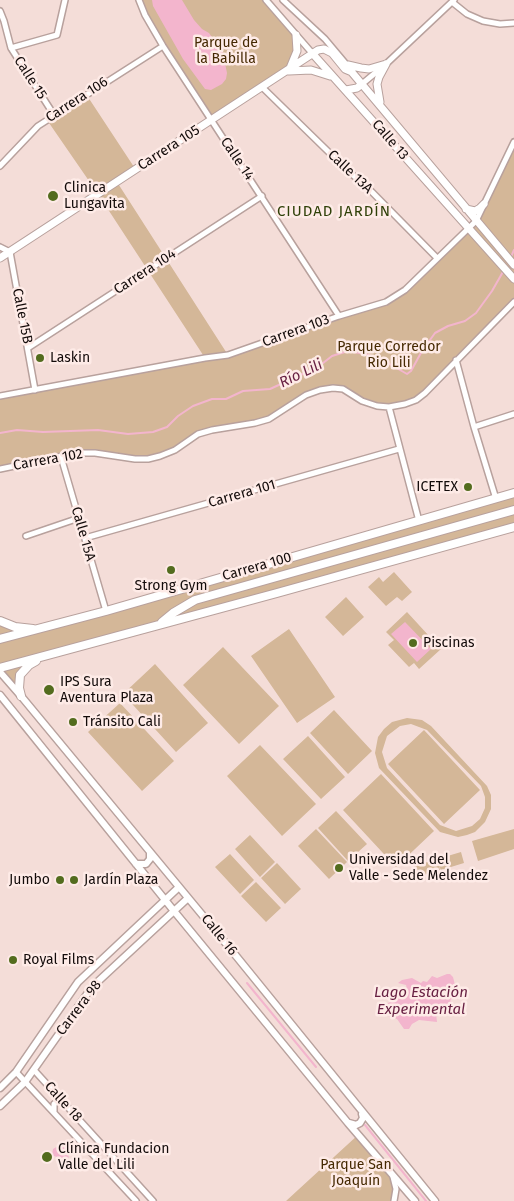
<!DOCTYPE html>
<meta charset="utf-8">
<style>
body{margin:0}
canvas{display:block;background:#f4ddd8}
</style>
<canvas width="514" height="1201"></canvas>
<script>
const ctx = document.querySelector('canvas').getContext('2d');
ctx.lineJoin = 'round';
function paint(path, color) { ctx.fillStyle = color; ctx.fill(path, 'evenodd'); }
const toPath = rows => new Path2D(rows.map(r => 'M' + r).join(''));
function stroke(path, color, width, dash) { ctx.strokeStyle = color; ctx.lineWidth = width; ctx.lineCap = dash ? 'butt' : 'round'; ctx.setLineDash(dash || []); ctx.stroke(path); }
function label(font, color, halo, rows, align = 'center') {
  ctx.font = font + ' "Fira Sans",sans-serif'; ctx.lineWidth = 5; ctx.setLineDash([]); ctx.textBaseline = 'middle'; ctx.strokeStyle = halo; ctx.fillStyle = color; for (const [text, x, y, turn = 0] of rows) {
    ctx.save(); ctx.translate(x, y); ctx.rotate((+turn || 0) * Math.PI / 180); ctx.textAlign = isNaN(turn) ? turn : align; if (halo) ctx.strokeText(text, 0, 0); ctx.fillText(text, 0, 0); ctx.restore();
  }
}
paint(toPath([
 [139,0,266,0,296,35,291,65,211,121,153,30],
 [86,94,136,170,117,182,228,355,386,302,405,290,476,221,514,142,514,302,425,393,405,404,377,406,343,389,320,390,269,419,199,434,175,450,148,459,77,453,0,469,0,396,205,358,98,194,47,120],
 [514,493,514,527,66,650,29,665,19,688,0,672,0,621,40,629],
 [394,572,412,592,402,601,397,597,386,606,368,587,379,577,383,582],
 [346,597,364,617,343,636,325,617],
 [407,612,441,649,419,669,414,663,409,667,388,645,394,640,386,632],
 [289,629,335,697,297,723,251,656],
 [223,647,279,706,239,744,183,685],
 [155,664,208,723,176,752,123,694],
 [120,703,174,761,142,791,88,732],
 [334,710,372,751,348,774,310,733],
 [407,718,422,720,431,726,487,786,491,795,491,809,485,822,475,832,467,835,458,837,440,832,379,768,375,753,378,737,384,729,392,722],
 [411,724,427,730,481,786,485,797,485,808,480,819,472,826,456,831,440,825,387,768,382,752,387,736,400,726],
 [424,730,480,790,444,824,388,764],
 [308,736,345,777,321,799,283,759],
 [260,745,316,804,282,836,227,776],
 [381,774,434,831,396,867,343,810],
 [336,811,367,844,348,861,318,828],
 [316,829,347,862,329,879,298,846],
 [514,829,514,849,478,861,472,841],
 [250,835,275,862,260,877,235,849],
 [461,852,464,863,441,870,439,866,440,870,417,877,414,866],
 [230,854,254,880,240,894,215,867],
 [277,863,301,889,285,904,261,878],
 [256,882,281,908,266,922,241,896],
 [359,1134,394,1178,394,1201,286,1201]
]), '#d4b798');
paint(toPath([
 [152,0,182,0,194,20,202,29,209,33,223,53,227,73,226,79,222,84,211,90,205,89,183,59,153,6],
 [405,622,431,649,417,662,391,634],
 [447,974,450,974,453,977,455,985,455,997,450,1000,452,1002,453,1010,446,1007,441,1008,436,1013,437,1022,419,1020,412,1024,409,1029,404,1029,397,1019,389,1017,386,1010,388,1003,396,1000,407,989,406,985,398,983,402,980,412,978,421,983,423,981,427,982,432,976,437,978],
 [58,1146,67,1148,69,1151,68,1162,62,1167,59,1158,52,1155,53,1149]
]), '#f3b5cd');
stroke(toPath([
 [511,257,514,250],
 [0,433,17,430,43,432,98,430,128,434,153,432,167,427,178,416,193,406,212,399,226,399,243,391,270,389,318,367,332,356,348,351,365,354,381,359,407,374,411,371,422,351,435,333,448,326,465,321,476,313,492,291,504,270],
 [247,983,316,1067],
 [365,1125,426,1201]
]), '#f3b5cd', 2);
const minor = toPath([
 [139,0,145,15,163,46,339,316],
 [266,0,312,53],
 [283,0,325,39,346,64],
 [452,2,467,14,483,21,500,24,514,23],
 [0,11,4,21,11,48,54,115],
 [11,48,57,35,65,0],
 [362,84,386,64,454,0],
 [262,87,345,168,372,192,437,258],
 [0,166,38,126,163,46],
 [0,247,10,252,35,390],
 [28,348,262,196],
 [456,360,474,427,496,499],
 [0,396,205,358,228,355,339,316,386,302,405,290,476,221,514,142],
 [389,407,419,521],
 [474,427,514,414],
 [61,457,106,611],
 [0,469,77,453,95,453,135,459,148,459,160,456,175,450,198,434,212,430,255,423,269,419,306,395,320,390,333,388,343,389,362,401,377,406,389,407,405,404,416,400,425,393,514,302],
 [26,536,79,518],
 [85,538,399,449],
 [34,1070,153,1201],
 [16,1072,136,1201],
 [54,1112,54,1104,59,1101,63,1102],
 [393,1177,396,1189,394,1201]
]);
const tertiary = toPath([
 [0,672,21,696,228,946,435,1201],
 [0,695,174,911,348,1123,415,1201],
 [136,864,146,864,150,859,150,853],
 [0,1088,16,1072,78,982,179,887],
 [0,1106,25,1082,92,987,188,898],
 [349,1123,356,1125,360,1123,363,1118,362,1114]
]);
const secondary = toPath([
 [312,53,514,279],
 [348,65,361,68,369,69,386,64],
 [290,68,297,51,296,35],
 [350,70,514,265],
 [289,71,311,70,330,76],
 [346,90,357,88,362,84],
 [380,102,377,84,379,77,386,64],
 [466,209,475,211,480,208,484,204],
 [0,258,318,50,324,49,332,53,345,69,352,72]
]);
const primary = toPath([
 [0,621,15,627,33,629],
 [162,622,173,613,195,600,514,510],
 [0,639,106,611,514,493],
 [0,668,277,593,514,527],
 [21,696,19,688,20,675,29,665,36,661]
]);
stroke(minor, '#b8a19d', 8);
stroke(tertiary, '#b8a19d', 9);
stroke(secondary, '#b8a19d', 9);
stroke(primary, '#b8a19d', 10);
stroke(minor, '#fff', 5);
stroke(tertiary, '#fff', 6);
stroke(secondary, '#fff', 7);
stroke(primary, '#fff', 8);
for (const [x, y, r, color] of [
 [53,196,6,"#536c1e"],
 [40,358,5,"#536c1e"],
 [468,487,5,"#536c1e"],
 [171,570,5,"#536c1e"],
 [413,643,5,"#536c1e"],
 [49,690,6,"#536c1e"],
 [73,722,5,"#536c1e"],
 [339,868,5,"#536c1e"],
 [60,880,5,"#536c1e"],
 [74,880,5,"#536c1e"],
 [13,960,5,"#536c1e"],
 [47,1157,6,"#536c1e"]
]) { const dot = new Path2D(); dot.arc(x, y, r, 0, 2 * Math.PI); ctx.fillStyle = color; ctx.fill(dot); stroke(dot, '#feebe7', 2); }
label('14px', '#452902', '#feebe7', [
 ["Parque de",226,43],
 ["la Babilla",226,59],
 ["Parque Corredor",389,347],
 ["Rio Lili",389,363],
 ["Parque San",356,1165],
 ["Joaquín",356,1181]
]);
label('14px', '#130b0a', '#feebe7', [
 ["Calle 15",30,78,57],
 ["Carrera 106",77,100,-33],
 ["Calle 13",390,140,49],
 ["Carrera 105",169,148,-33],
 ["Calle 14",237,159,56],
 ["Calle 13A",350,172,43],
 ["Carrera 104",145,272,-33],
 ["Calle 15B",22,316,79],
 ["Carrera 103",296,331,-20],
 ["Carrera 102",48,460,-10],
 ["Carrera 101",242,494,-16],
 ["Calle 15A",83,534,74],
 ["Carrera 100",257,567,-16],
 ["Calle 16",219,935,51],
 ["Carrera 98",79,1008,-53],
 ["Calle 18",63,1102,48]
]);
label('14px', '#130b0a', '#feebe7', [
 ["Clinica",64,188],
 ["Lungavita",64,204],
 ["Laskin",50,358],
 ["ICETEX",458,487,"right"],
 ["Strong Gym",171,586,"center"],
 ["Piscinas",423,643],
 ["IPS Sura",60,682],
 ["Aventura Plaza",60,698],
 ["Tránsito Cali",83,722],
 ["Universidad del",349,860],
 ["Valle - Sede Melendez",349,876],
 ["Jumbo",50,880,"right"],
 ["Jardín Plaza",84,880],
 ["Royal Films",23,960],
 ["Clínica Fundacion",58,1149],
 ["Valle del Lili",58,1165]
], 'left');
ctx.letterSpacing = '1px';
label('15px', '#2f4008', '#feebe7', [
 ["CIUDAD JARDÍN",334,212]
]);
ctx.letterSpacing = '0px';
label('italic 15px', '#682143', '#feebe7', [
 ["Río Lili",301,374,-26],
 ["Lago Estación",421,993],
 ["Experimental",421,1010]
]);
</script>
